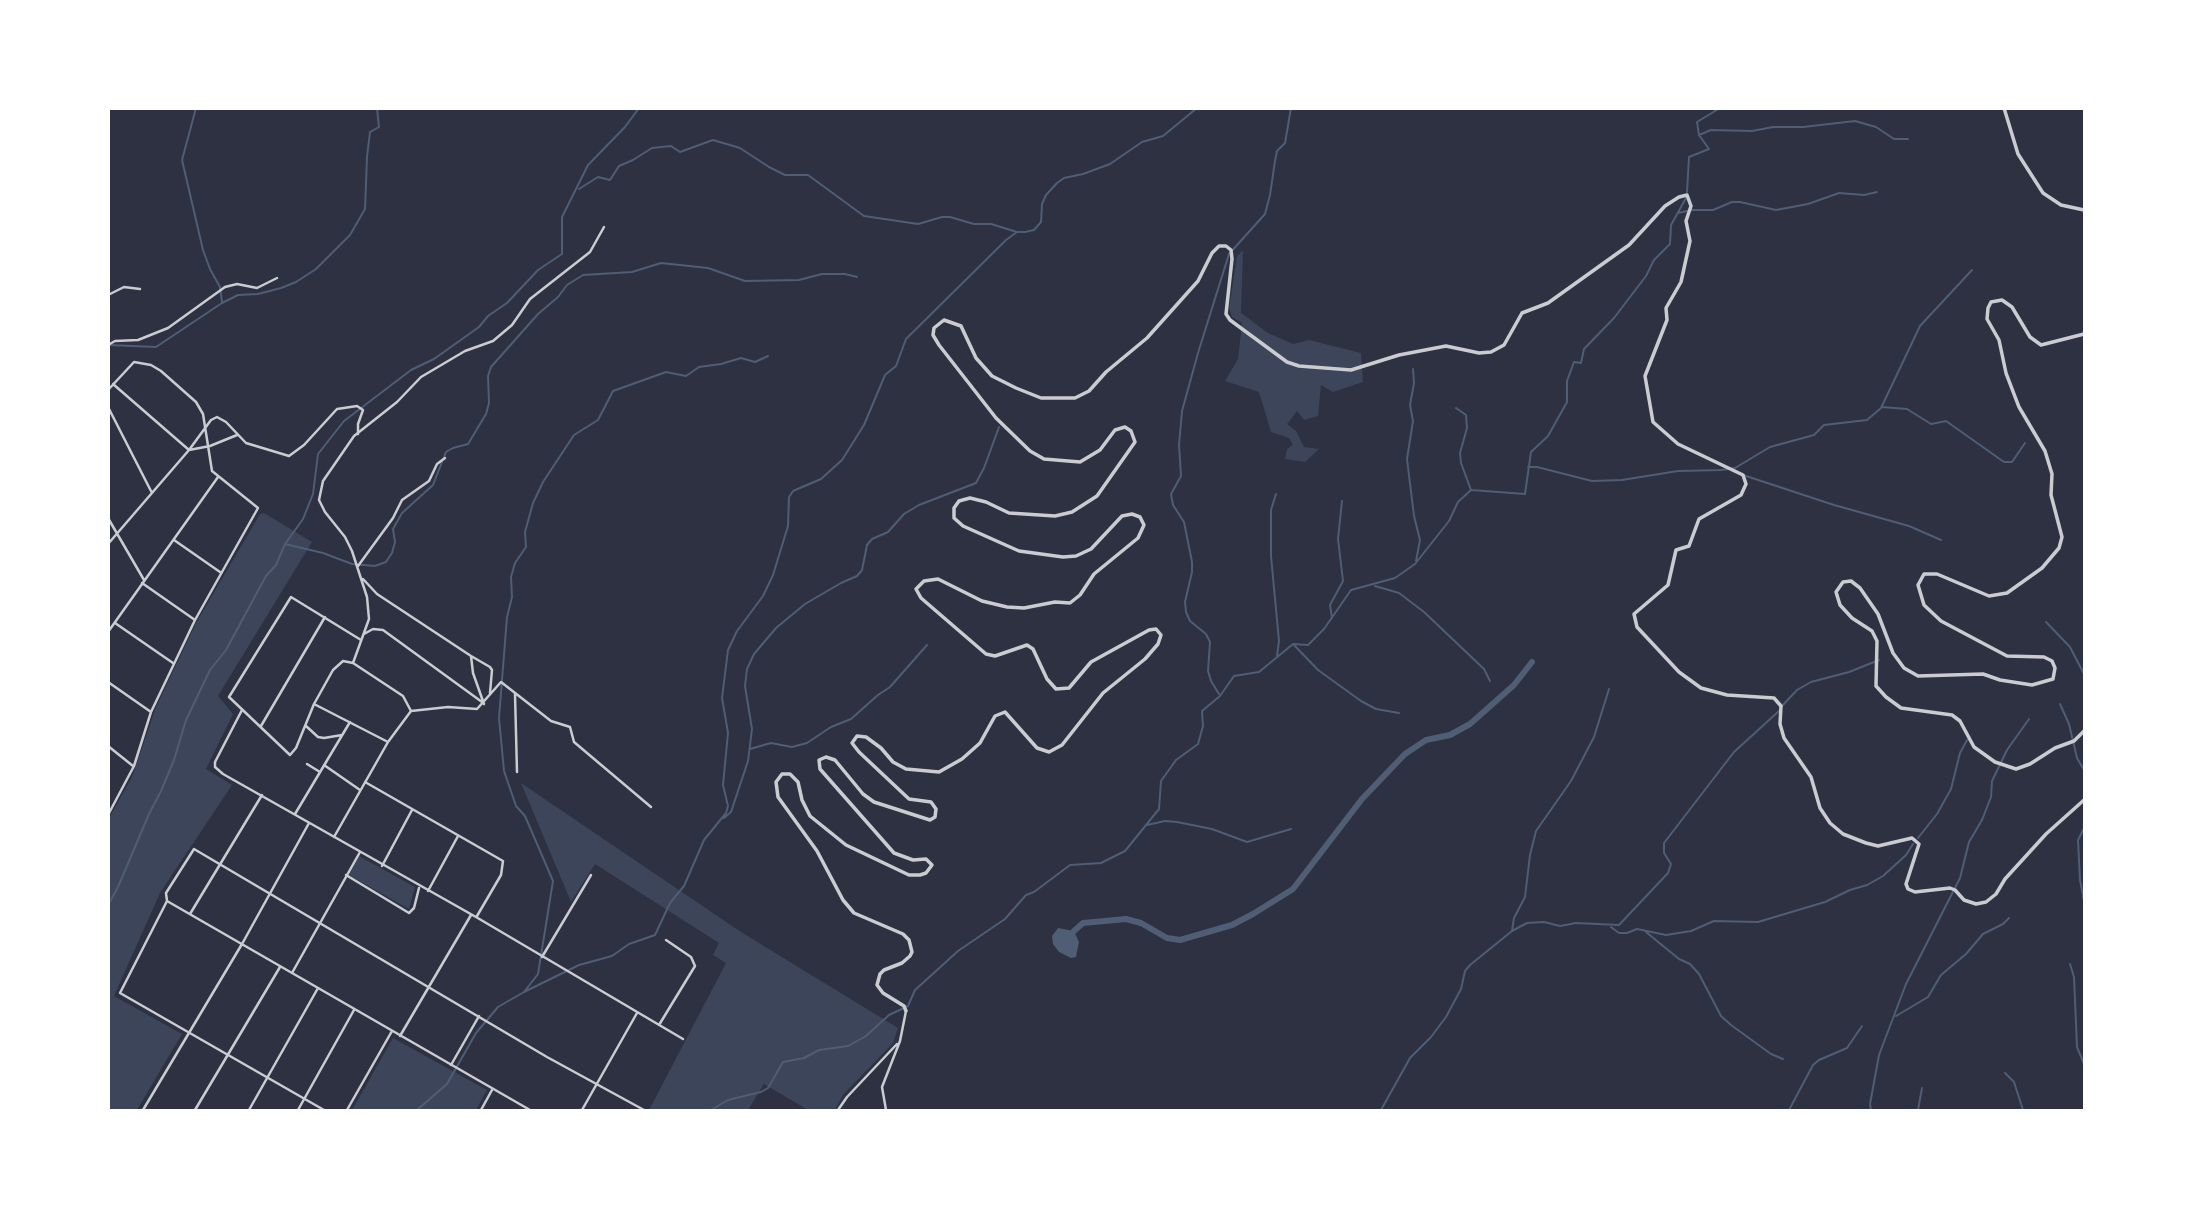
<!DOCTYPE html>
<style>
body{margin:0}
#map{position:relative;width:2193px;height:1219px;overflow:hidden;background:#2d3142;font-family:"Public Sans",sans-serif}
canvas{display:block}
.frame{position:absolute;inset:0;border:110px solid #fff;pointer-events:none}
</style>
<div id="map">
<canvas width="2193" height="1219"></canvas>
<div class="frame"></div>
</div>
<script>
const ctx = document.querySelector('canvas').getContext('2d');
ctx.lineJoin = 'round';
function paint(path, color) { ctx.fillStyle = color; ctx.fill(path, 'evenodd'); }
const toPath = rows => new Path2D(rows.map(r => 'M' + r).join(''));
function stroke(path, color, width, dash) { ctx.strokeStyle = color; ctx.lineWidth = width; ctx.lineCap = dash ? 'butt' : 'round'; ctx.setLineDash(dash || []); ctx.stroke(path); }
paint(toPath([
 [1243,250,1241,313,1268,333,1293,344,1309,340,1361,353,1363,382,1333,392,1321,385,1318,416,1304,420,1297,411,1287,424,1296,431,1304,447,1319,449,1305,462,1285,459,1287,449,1293,445,1289,438,1271,432,1259,392,1225,381,1238,359,1242,323,1232,317,1229,308,1237,256],
 [264,513,312,542,218,696,233,714,206,769,232,785,160,893,114,996,182,1034,137,1110,109,1110,108,820,132,777,156,707,196,623,260,514],
 [521,783,741,932,898,1028,893,1043,843,1095,835,1110,808,1110,764,1084,748,1110,649,1110,726,963,713,955,719,943,595,864,571,902],
 [359,856,415,887,409,909,349,875],
 [393,1038,487,1090,476,1110,352,1110]
]), '#3c4559');
paint(toPath([
 [1058,928,1074,931,1079,942,1076,957,1071,958,1059,952,1053,944,1052,936]
]), '#4f5d75');
stroke(toPath([
 [196,108,182,160,203,250,210,269,220,287,222,302],
 [1699,135,1711,130,1752,131,1773,127,1803,127,1855,121,1876,127,1894,139,1908,139],
 [579,189,598,177,610,180,619,166,633,160,652,148,671,146,680,152,713,140,740,148,769,167,785,175,808,175,864,216,918,224,942,217,950,217,974,224,991,224,1017,232,1025,232,1034,230,1041,222,1042,204,1046,195,1057,183,1064,178,1083,174,1110,164,1142,142,1163,136,1197,108],
 [1687,192,1689,157,1709,149,1699,135,1697,122,1720,108],
 [1678,213,1692,210,1713,210,1732,202,1740,202,1776,210,1808,204,1839,193,1864,195,1877,192],
 [109,345,156,347,222,303,238,295,258,294,281,288,296,282,316,269,350,235,365,209,367,157,370,132,379,127,377,108],
 [1413,369,1414,383,1410,405,1413,421,1407,459,1414,516,1420,540,1416,561],
 [1882,407,1907,409,1931,424,1946,421,2004,462,2012,462,2025,443],
 [1456,408,1466,415,1467,428,1460,453,1461,463,1471,490],
 [444,457,446,452,453,448,468,444,486,414,489,403,488,376,491,367,538,314,558,297,567,285,583,275,632,272,661,263,708,268,745,281,799,280,822,274,845,274,857,277],
 [1528,467,1537,467,1592,481,1622,480,1678,471,1721,470,1735,468,1770,447,1814,435,1824,425,1867,420,1881,408,1920,326,1972,270],
 [1743,475,1834,505,1909,526,1941,540],
 [1276,494,1271,510,1271,556,1279,641,1277,656],
 [285,544,323,553,352,564,375,566,386,562,392,553,395,542,393,529,402,513,433,485,442,462],
 [1375,586,1399,593,1424,612,1484,669,1490,681],
 [1332,618,1330,605,1343,581,1338,539,1342,501],
 [2046,622,2070,647,2084,674],
 [1294,645,1318,670,1361,701,1376,709,1399,713],
 [1219,694,1211,681,1208,671,1210,642,1206,634,1190,621,1186,612,1185,602,1192,572,1192,562,1184,522,1173,505,1171,494,1181,476,1179,445,1182,411,1198,353,1229,254,1265,214,1270,195,1275,161,1277,151,1285,143,1291,108],
 [2060,704,2069,724,2077,758,2084,770],
 [1782,706,1797,690,1811,682,1849,672,1879,660],
 [750,749,771,743,792,747,807,743,831,727,851,719,878,695,890,687,927,645],
 [724,818,731,812,748,761,752,729,745,686,747,669,754,654,776,628,805,604,841,583,857,576,862,570,867,545,872,539,888,532,904,514,919,505,976,483,984,468,999,427],
 [1147,825,1165,821,1177,822,1212,829,1247,842,1291,829],
 [2084,828,2078,840,2080,880,2084,901],
 [1918,838,1937,814,1951,789,1960,753,1967,740],
 [108,905,118,887,149,814,161,791,174,760,186,720,210,670,226,650,266,576,276,565,285,544,303,519,313,494,318,454,344,421,411,370,434,359,479,327,488,316,507,303,538,270,562,254,562,217,588,165,625,127,639,108],
 [1611,927,1619,933,1627,933,1637,929,1666,935,1691,931,1714,921,1758,922,1825,902,1850,890,1867,885,1883,876,1906,855,1913,844],
 [1512,931,1514,918,1525,897,1530,855,1536,831,1571,781,1594,737,1609,689],
 [1646,932,1679,959,1690,964,1699,974,1721,1016,1731,1025,1771,1054,1783,1059],
 [2070,964,2074,977,2077,1047,2084,1064],
 [524,992,579,965,612,956,629,944,655,935,670,903,684,886,704,840,726,813,728,806,723,785,728,733,722,698,728,650,737,631,763,596,773,575,788,526,789,497,793,491,821,479,842,460,864,425,885,375,896,366,906,339,1006,240,1017,232],
 [1896,1016,1928,997,1941,975,1966,954,1983,934,2003,924,2009,918],
 [2005,1073,2014,1082,2023,1110],
 [417,1110,447,1084,476,1033,498,1007,524,992,538,974,553,881,525,816,516,806,504,771,499,718,507,617,512,597,511,577,515,563,526,547,525,532,533,503,543,482,574,435,598,420,613,391,666,372,686,376,699,367,721,364,741,358,755,362,768,356],
 [711,1110,728,1100,761,1092,768,1088,783,1062,804,1058,819,1050,848,1046,866,1036,889,1015,908,1006,915,990,925,981,958,951,1005,919,1026,895,1034,892,1070,865,1101,863,1125,851,1159,809,1161,781,1176,760,1198,744,1203,726,1202,711,1220,696,1234,676,1259,672,1293,644,1308,645,1324,629,1351,590,1395,578,1415,564,1449,521,1458,502,1471,490,1525,494,1531,452,1548,436,1567,402,1567,381,1574,362,1581,363,1584,349,1614,318,1646,276,1654,260,1670,244,1671,225,1686,198],
 [1381,1110,1410,1058,1431,1037,1446,1017,1461,989,1465,971,1470,965,1512,931,1527,923,1544,922,1560,926,1576,923,1619,925,1668,873,1671,864,1664,853,1664,843,1734,752,1779,711],
 [1789,1110,1813,1065,1819,1060,1847,1048,1862,1026],
 [1871,1110,1870,1104,1879,1055,1906,984,1960,878,1969,842,1982,820,1991,797,1992,781,2007,750,2029,719],
 [1918,1110,1922,1088]
]), '#4f5d75', 2);
stroke(toPath([
 [1074,931,1083,923,1126,919,1141,923,1167,938,1180,940,1232,925,1253,914,1293,889,1362,799,1405,754,1426,740,1450,735,1470,724,1514,685,1532,662]
]), '#4f5d75', 6);
stroke(toPath([
 [108,295,124,287,140,289],
 [108,345,115,341,138,340,168,328,225,287,237,284,257,288,277,278],
 [113,384,189,450,210,446,237,435],
 [108,390,134,362,151,365,161,371,196,402,203,414,212,471,258,508,195,620,151,712,134,766,108,815],
 [108,407,152,493],
 [108,518,144,580],
 [174,540,220,572],
 [108,544,189,450,211,420,217,417,226,422,246,443,289,456,304,445,337,409,357,406,363,410,358,424,358,434],
 [358,566,393,518,402,500,429,481,437,464,445,458],
 [363,579,377,594,471,656,473,673,484,704],
 [142,583,195,620],
 [115,623,173,663],
 [108,632,218,477],
 [364,634,373,629,383,630,482,702],
 [471,656,490,667,492,670,490,693],
 [353,663,343,661,333,670,314,704,296,748,290,755,229,697,291,597,361,640],
 [108,682,151,712],
 [515,694,517,772],
 [314,704,388,742],
 [242,710,215,762,215,767,223,774,476,917,683,1039],
 [411,711,403,696,353,663,369,619,367,597,352,551,345,537,325,512,319,500,323,481,354,436,397,402,421,377,465,351,493,341,512,325,530,299,590,252,604,227],
 [261,726,325,617],
 [306,726,318,737,324,738,342,735],
 [108,746,133,766],
 [307,764,320,772],
 [324,765,360,790],
 [365,782,503,861,501,875,477,916],
 [295,814,350,722],
 [334,837,388,742,411,711,448,707,477,709,501,682,551,721,570,727,574,742,651,807],
 [382,866,412,810],
 [346,875,409,913,414,908,419,888],
 [428,891,458,836],
 [167,901,530,1110],
 [190,914,262,795],
 [542,957,591,875],
 [292,973,360,852],
 [659,1025,695,966,691,957,666,940],
 [400,1036,471,915],
 [451,1065,479,1016],
 [143,1110,242,944,309,823],
 [195,1110,280,967],
 [249,1110,318,988],
 [298,1110,354,1010],
 [324,1110,120,993,167,901,166,893,194,849,547,1057,644,1110],
 [347,1110,392,1031],
 [481,1110,492,1090],
 [582,1110,637,1013],
 [838,1110,847,1097,897,1044],
 [886,1110,882,1087,900,1041,906,1011]
]), '#caccd0', 2.5);
stroke(toPath([
 [2004,108,2018,154,2043,193,2061,205,2084,210],
 [2084,334,2041,345,2030,337,2012,307,2002,300,1991,302,1988,308,1987,319,1999,340,2006,373,2019,407,2045,451,2052,474,2051,495,2062,537,2059,548,2042,568,2007,593,1989,596,1937,574,1924,574,1918,585,1924,605,1941,621,2007,656,2044,657,2052,661,2055,668,2053,679,2032,685,2000,680,1983,674,1918,676,1904,668,1893,653,1878,614,1860,588,1851,581,1843,582,1836,592,1840,605,1852,618,1872,631,1877,641,1876,686,1886,697,1901,708,1952,715,1960,721,1974,747,1995,762,2016,769,2030,764,2055,748,2074,741,2084,731],
 [906,1011,904,1006,883,993,877,985,880,974,884,970,902,963,910,956,912,952,909,940,903,934,854,913,843,900,817,851,778,797,776,782,782,774,790,774,798,782,802,800,810,816,846,845,909,875,920,875,926,873,932,865,926,859,913,860,894,853,820,769,819,760,826,757,835,760,863,794,874,802,930,820,935,817,936,809,931,802,909,799,859,752,852,743,857,736,866,737,881,748,893,762,906,769,939,772,962,759,980,743,995,716,1005,712,1037,748,1049,752,1062,745,1103,693,1145,659,1158,644,1161,635,1156,629,1149,630,1091,662,1069,688,1056,689,1047,679,1033,649,1027,645,995,656,986,654,921,598,916,589,924,581,938,579,982,601,1007,607,1024,608,1055,602,1070,603,1080,595,1094,574,1138,538,1144,525,1140,517,1132,514,1122,516,1091,549,1076,556,1063,557,1019,551,963,526,954,518,954,508,959,501,970,498,986,502,1009,513,1055,516,1072,512,1097,496,1135,442,1131,431,1125,427,1115,430,1100,450,1080,462,1044,459,1030,451,996,418,939,345,933,335,934,328,944,320,961,326,976,358,992,376,1016,388,1041,398,1075,398,1089,391,1106,372,1147,338,1198,281,1212,253,1219,246,1226,246,1231,250,1232,259,1226,314,1230,320,1287,362,1299,366,1351,370,1399,355,1446,346,1479,353,1491,352,1504,345,1522,313,1548,303,1629,245,1665,206,1679,197,1687,195,1691,206,1686,221,1690,241,1681,282,1666,308,1667,320,1645,376,1653,422,1678,444,1743,475,1746,484,1741,495,1699,519,1689,546,1676,550,1668,585,1634,614,1637,627,1679,672,1701,688,1727,695,1774,698,1781,706,1780,724,1784,738,1811,777,1820,808,1830,823,1843,834,1866,843,1878,846,1912,838,1919,844,1906,884,1908,889,1915,892,1950,888,1955,890,1964,900,1976,904,1986,902,1996,894,2005,879,2046,834,2084,800]
]), '#caccd0', 3.5);
</script>
